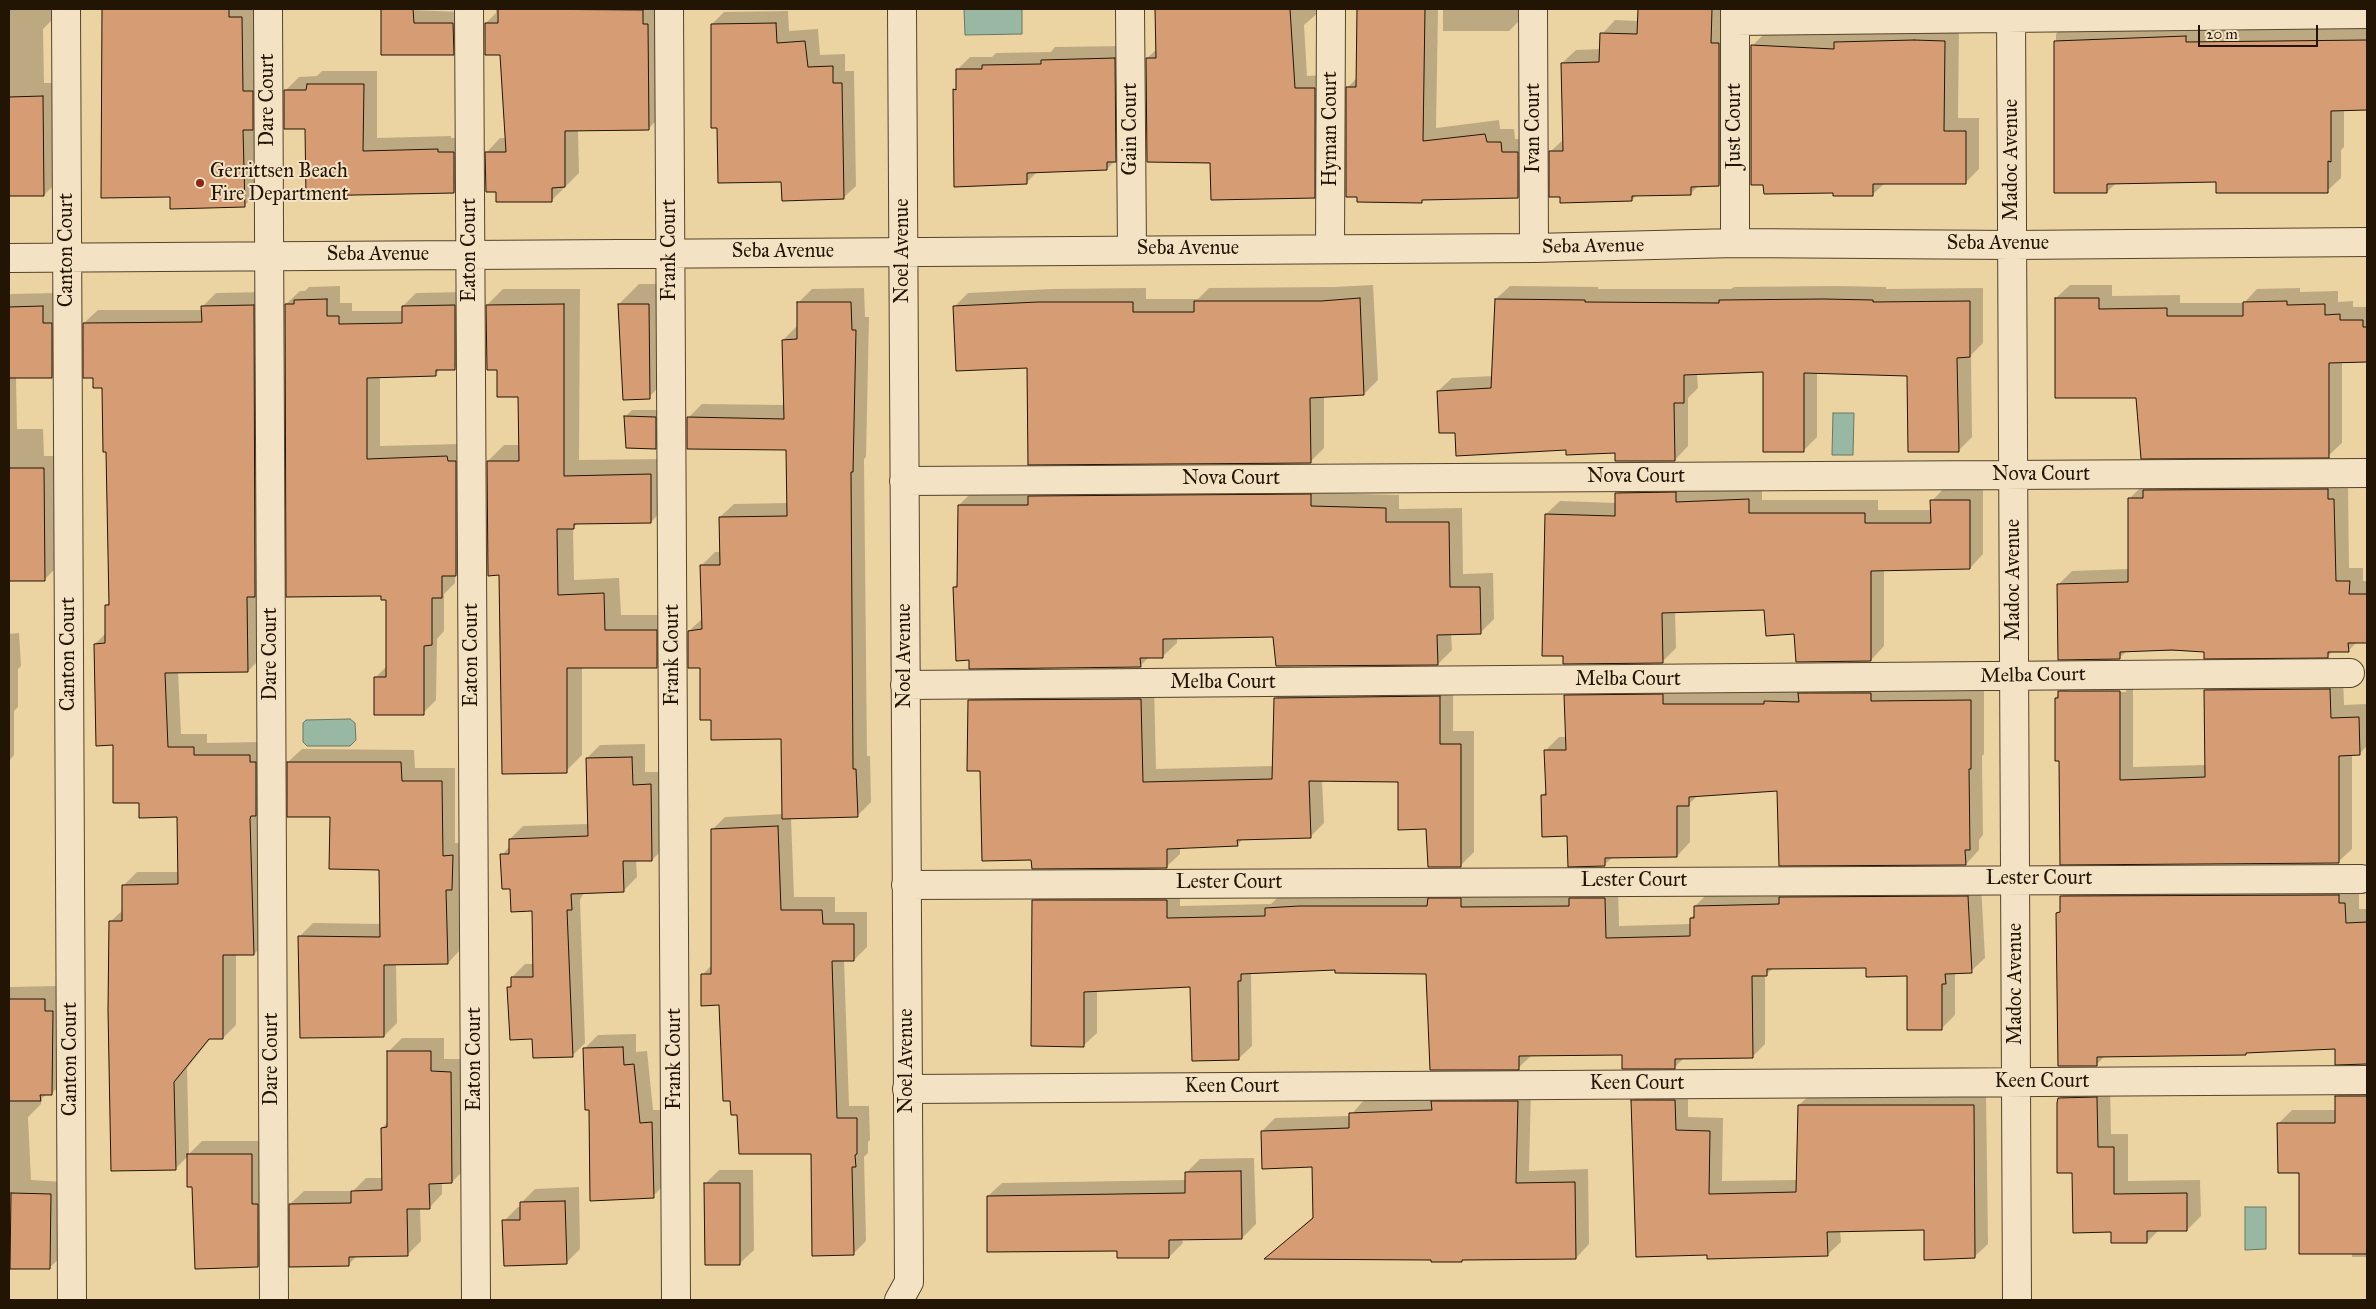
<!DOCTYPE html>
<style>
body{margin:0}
#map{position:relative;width:2376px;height:1309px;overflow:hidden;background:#ecd3a2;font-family:"IM FELL Great Primer",serif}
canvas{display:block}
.frame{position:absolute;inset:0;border:10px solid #221504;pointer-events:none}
.scale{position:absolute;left:2198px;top:25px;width:120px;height:22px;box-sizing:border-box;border:2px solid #221504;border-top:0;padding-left:6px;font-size:15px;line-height:18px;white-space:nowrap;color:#221504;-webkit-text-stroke:4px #f3e2c3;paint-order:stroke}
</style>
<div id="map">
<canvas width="2376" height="1309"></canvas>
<div class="frame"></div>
<div class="scale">20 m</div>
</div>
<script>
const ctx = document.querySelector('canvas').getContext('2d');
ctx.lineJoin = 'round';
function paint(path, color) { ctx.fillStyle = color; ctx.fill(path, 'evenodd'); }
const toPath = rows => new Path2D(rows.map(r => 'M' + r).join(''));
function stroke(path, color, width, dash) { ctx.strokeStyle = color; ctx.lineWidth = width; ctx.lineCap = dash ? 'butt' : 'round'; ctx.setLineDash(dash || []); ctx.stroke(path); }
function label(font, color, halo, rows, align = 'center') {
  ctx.font = font + ' "IM FELL Great Primer",serif'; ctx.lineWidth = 4; ctx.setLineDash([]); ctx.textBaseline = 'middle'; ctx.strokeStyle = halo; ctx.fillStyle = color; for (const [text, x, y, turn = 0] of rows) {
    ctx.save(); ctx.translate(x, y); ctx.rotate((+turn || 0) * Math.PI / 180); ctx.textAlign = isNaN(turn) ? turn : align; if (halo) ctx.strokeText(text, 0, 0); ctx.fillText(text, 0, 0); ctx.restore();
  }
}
const water = toPath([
 [964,9,1022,9,1022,34,965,35,964,9],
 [1833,413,1854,413,1853,455,1832,455,1833,413],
 [350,719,355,723,356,740,350,746,307,746,303,742,303,723,306,720,350,719],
 [2245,1207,2266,1207,2266,1249,2245,1250,2245,1207]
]);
paint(water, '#99b8a4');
stroke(water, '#697764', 1);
paint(toPath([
 [9,9,56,9,56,16,43,29,44,83,56,83,58,181,44,195,9,195],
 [103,9,255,9,258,192,244,206,171,195,102,197],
 [382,9,464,12,465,42,453,54,383,54],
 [496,9,661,9,662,115,648,129,578,130,579,173,551,201,497,191,487,152,500,138,506,138,501,54,486,23,496,13],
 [1157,9,1319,9,1319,12,1304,25,1307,76,1327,75,1327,184,1314,197,1211,162,1147,58,1157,49],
 [1358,9,1438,9,1436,128,1499,120,1500,129,1514,129,1515,139,1531,139,1531,183,1518,197,1424,199,1422,201,1348,87,1358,77],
 [1443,9,1523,9,1523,17,1509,31,1443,31],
 [1639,9,1725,9,1732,171,1719,185,1699,185,1690,194,1637,195,1632,200,1561,196,1550,152,1564,139,1562,63,1576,50,1601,49,1602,34,1615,20,1638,21],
 [788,11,789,31,818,29,820,55,845,54,845,71,854,71,856,186,843,198,783,181,719,127,712,24,724,12],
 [2367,17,2367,109,2344,110,2344,147,2341,150,2341,178,2327,191,2217,181,2116,183,2107,192,2056,192,2056,34,2069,20,2296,18,2296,29,2353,28],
 [1959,28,1958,118,1979,118,1979,169,1965,183,1885,183,1872,195,1752,46,1766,32],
 [1127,46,1128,148,1107,169,1038,171,1026,183,954,90,957,87,957,70,970,57,992,57,996,53,1051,52,1055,47],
 [322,71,377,71,377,138,451,136,451,138,467,138,468,178,454,192,306,128,285,91,299,77,317,76],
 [639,284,669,284,669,377,649,397,619,304],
 [1373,285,1378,380,1364,394,1324,396,1324,448,1310,462,954,307,968,293,1052,289,1146,288,1146,299,1198,299,1209,288,1335,287],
 [2070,285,2112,285,2112,296,2180,295,2180,303,2244,303,2257,289,2300,288,2300,292,2338,291,2338,302,2353,301,2353,307,2367,307,2367,360,2342,361,2342,443,2328,456,2137,397,2056,298],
 [340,286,340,303,352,303,352,311,403,311,403,306,416,293,468,292,468,355,455,368,441,368,435,375,380,376,380,446,460,444,469,561,455,575,455,583,444,594,444,631,437,639,436,700,423,713,375,678,388,665,387,599,286,304,300,291,305,291,309,287],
 [1510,286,1598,287,1598,289,1731,289,1734,287,1838,286,1886,287,1886,289,1983,288,1983,343,1971,355,1972,437,1959,450,1909,375,1817,372,1817,437,1804,450,1764,371,1697,374,1698,388,1688,398,1688,446,1675,460,1616,452,1567,449,1456,431,1438,391,1452,378,1493,376,1496,299],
 [864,288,865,317,869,317,866,457,864,459,867,756,870,756,871,802,857,816,791,818,794,897,835,897,835,912,867,912,867,947,854,960,844,960,849,1106,869,1106,870,1140,868,1142,868,1153,864,1157,866,1241,853,1254,812,1153,738,1114,720,1004,702,975,712,965,712,830,725,817,783,814,782,738,712,719,701,667,689,631,703,618,701,566,715,552,721,552,720,517,734,504,788,503,787,449,688,418,702,404,785,405,783,340,797,326,798,303,812,289],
 [503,289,580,289,579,460,666,459,667,506,651,522,579,522,573,528,574,580,619,578,621,615,672,615,672,651,656,667,582,667,582,755,566,771,500,574,488,461,504,445,520,445,519,396,498,368,487,305],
 [267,292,261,658,248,671,178,671,181,734,207,734,207,743,263,742,267,941,254,954,236,954,236,1025,223,1038,211,1038,187,1068,189,1154,202,1141,265,1141,272,1252,258,1266,193,1185,188,1156,175,1169,110,922,124,909,124,885,137,872,179,872,179,816,140,801,114,744,95,644,106,633,106,605,110,602,108,451,103,387,94,377,84,323,98,310,203,310,203,306,216,293],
 [57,293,65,363,52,377,16,377,17,429,43,429,44,456,56,456,57,567,44,580,9,580,9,296,11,294],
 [632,410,662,410,662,441,655,447,625,417],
 [1630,480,1762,486,1762,500,1878,500,1878,510,1932,510,1932,501,1945,487,1983,487,1983,554,1970,568,1884,570,1884,646,1871,660,1795,632,1765,609,1675,612,1676,648,1662,662,1546,514,1560,501,1617,503,1617,493],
 [1324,481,1324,493,1399,495,1399,509,1462,508,1463,574,1493,573,1494,619,1480,633,1451,633,1452,650,1438,664,1274,636,1177,638,1177,643,1163,656,1150,656,1140,666,971,659,954,587,959,583,959,505,973,491],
 [2143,485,2348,486,2349,568,2363,568,2363,581,2367,581,2367,641,2357,642,2348,651,2333,651,2328,656,2205,651,2127,651,2119,658,2058,585,2072,571,2129,569,2129,499],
 [19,633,21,666,18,669,18,707,14,711,14,755,9,761,9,634],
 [2343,676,2344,705,2367,704,2367,746,2359,754,2352,754,2352,849,2338,862,2060,760,2056,698,2059,692,2073,678,2133,678,2133,767,2206,765,2205,690,2219,677],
 [2126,689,2126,692,2068,692,2068,690],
 [1579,682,1984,687,1984,754,1982,756,1983,835,1979,840,1979,850,1966,864,1778,790,1698,795,1690,803,1690,842,1677,856,1613,857,1604,865,1568,835,1542,795,1547,791,1545,751,1559,737,1567,737,1565,696],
 [1453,683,1453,731,1474,731,1474,852,1460,866,1427,828,1399,780,1322,780,1324,823,1310,837,1244,838,1237,845,1180,847,1180,854,1166,867,1032,859,982,770,970,701,983,687,1154,686,1156,769,1273,766,1276,698,1289,685],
 [645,744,645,772,664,772,665,847,652,860,636,860,637,877,624,890,584,892,580,900,585,1043,572,1056,533,1038,509,988,512,984,512,977,525,964,534,964,533,910,511,887,502,855,510,846,510,839,523,826,589,824,587,758,600,745],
 [302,749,414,750,415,768,455,768,455,843,465,843,465,875,459,881,461,949,448,963,396,964,397,1023,384,1036,299,937,313,923,381,924,380,869,331,816,288,762],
 [2075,883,2359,890,2359,909,2367,909,2367,1063,2336,1063,2336,1048,2248,1052,2246,1054,2105,1056,2096,1065,2058,913,2062,909,2062,896],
 [1981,884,1985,958,1971,971,1955,972,1955,1015,1942,1028,1908,975,1867,967,1774,968,1765,975,1765,1044,1752,1057,1685,1057,1675,1067,1623,1053,1532,1055,1518,1068,1427,973,1336,969,1251,972,1252,1046,1238,1059,1192,986,1097,990,1097,1033,1083,1046,1034,901,1047,887,1180,887,1180,906,1271,904,1280,895,1618,885,1619,926,1691,924,1691,918,1695,914,1695,906,1708,893],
 [58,986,65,1080,52,1093,47,1094,41,1099,41,1104,28,1117,31,1180,64,1182,63,1255,49,1268,9,1268,9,987],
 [636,1034,636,1052,647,1051,653,1110,665,1110,666,1183,653,1196,590,1109,584,1049,598,1035],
 [402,1038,444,1038,444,1059,464,1059,465,1169,452,1182,442,1182,442,1194,429,1208,420,1208,421,1241,407,1255,357,1256,348,1265,290,1204,304,1191,353,1191,366,1178,383,1178,382,1128,388,1122,388,1052],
 [2367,1082,2367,1257,2352,1257,2352,1253,2300,1172,2278,1124,2292,1110,2336,1110,2336,1096,2350,1083],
 [2073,1084,2110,1084,2111,1134,2128,1134,2128,1181,2200,1180,2201,1216,2187,1230,2159,1230,2147,1242,2112,1231,2073,1172,2060,1098],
 [1646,1087,1688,1087,1688,1117,1723,1118,1722,1181,1797,1180,1799,1105,1813,1092,1986,1092,1988,1244,1974,1257,1925,1228,1840,1230,1841,1242,1827,1255,1708,1254,1632,1101],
 [1531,1088,1529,1171,1588,1169,1589,1244,1576,1258,1464,1259,1462,1260,1267,1258,1314,1216,1313,1166,1262,1131,1275,1118,1350,1116,1364,1100,1437,1098],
 [1254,1158,1256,1224,1242,1238,1182,1239,1183,1243,1169,1257,988,1196,1002,1183,1186,1180,1186,1173,1200,1159],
 [719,1170,753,1170,754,1250,740,1263,705,1184],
 [579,1187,580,1249,566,1263,504,1221,518,1207,521,1207,521,1203,535,1189]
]), '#0003');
const building = toPath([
 [102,9,229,9,229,17,242,17,243,91,253,91,253,130,243,130,245,207,170,209,170,197,101,198,102,9],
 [381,9,413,9,414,23,453,23,454,55,381,55,381,9],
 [498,9,643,10,643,24,648,24,649,130,565,131,565,187,552,188,552,202,496,202,496,192,486,192,485,152,506,152,500,55,485,55,485,23,498,23,498,9],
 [1155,9,1290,9,1295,88,1315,88,1315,198,1211,200,1210,163,1147,162,1146,58,1156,58,1155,9],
 [1357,9,1425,9,1423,141,1485,134,1487,142,1501,142,1502,152,1518,152,1518,198,1422,200,1422,203,1357,202,1357,197,1346,197,1346,87,1356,87,1357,9],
 [1638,9,1712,9,1711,43,1719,43,1719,186,1691,187,1691,195,1632,196,1632,201,1560,203,1560,197,1549,197,1549,151,1563,151,1561,63,1599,62,1600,33,1637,34,1638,9],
 [776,23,777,43,805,41,808,67,833,66,833,83,842,83,844,199,782,201,781,182,718,183,717,128,711,128,711,24,776,23],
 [2186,36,2186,42,2367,40,2367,110,2331,111,2331,162,2328,161,2328,193,2216,193,2216,182,2107,184,2107,193,2054,193,2054,41,2186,36],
 [1914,40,1945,41,1944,131,1966,131,1966,184,1873,184,1873,196,1833,196,1833,193,1764,194,1763,185,1751,185,1751,45,1834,49,1834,42,1914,40],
 [1115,58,1116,162,1107,162,1107,170,1027,173,1027,184,954,187,953,89,956,90,956,69,982,69,982,65,1041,64,1041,60,1115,58],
 [307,84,364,84,363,151,438,149,438,152,454,152,454,193,306,196,305,129,284,129,284,90,306,90,307,84],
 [43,96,44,196,9,196,9,97,43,96],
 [1360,298,1364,395,1310,398,1311,463,1028,465,1027,368,956,371,953,306,1038,302,1133,302,1133,312,1194,312,1194,301,1321,301,1360,298],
 [2055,298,2099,298,2099,309,2167,308,2167,316,2243,316,2243,302,2287,301,2287,305,2325,304,2325,315,2340,314,2340,320,2363,320,2363,327,2367,327,2367,362,2329,363,2329,458,2141,459,2136,398,2055,398,2055,298],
 [327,299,327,316,339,316,339,324,402,323,402,306,455,305,455,370,436,370,436,376,367,378,367,459,447,456,448,461,456,461,456,576,442,576,442,598,432,598,432,645,424,646,424,715,374,715,374,677,386,677,386,600,381,600,381,596,286,597,285,304,294,304,294,300,327,299],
 [1495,299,1585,300,1585,302,1719,303,1719,300,1824,299,1873,300,1873,302,1970,301,1970,357,1957,358,1959,452,1908,452,1907,376,1804,373,1804,452,1763,452,1763,372,1684,375,1684,403,1674,403,1675,461,1615,461,1615,453,1566,455,1566,450,1456,456,1455,433,1439,433,1437,391,1491,388,1495,299],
 [797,302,851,302,852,330,856,330,853,472,851,472,853,769,856,769,858,817,782,819,781,739,711,740,711,720,700,720,700,668,688,668,688,631,702,629,700,565,720,565,719,517,787,516,786,450,687,449,687,417,784,419,782,340,797,339,797,302],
 [564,304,564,476,651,474,651,523,574,524,574,529,557,529,558,595,604,593,605,630,657,630,657,668,567,668,567,773,502,774,499,575,488,576,487,461,519,461,518,397,497,397,497,370,487,370,486,305,564,304],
 [618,304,649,304,650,399,623,400,618,304],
 [254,305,255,597,247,597,248,672,165,673,168,747,194,747,194,755,250,755,250,762,256,762,256,816,251,816,250,819,254,955,223,955,223,1039,209,1039,174,1082,176,1170,111,1171,108,1010,109,921,122,921,122,885,178,884,177,817,139,818,139,803,113,803,113,745,96,746,94,644,105,643,105,605,109,605,106,452,103,452,102,388,93,388,93,378,83,378,83,323,202,322,201,306,254,305],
 [43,306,43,323,52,323,52,378,9,378,9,307,43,306],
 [624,416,656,417,656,449,626,448,624,416],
 [9,468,44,468,45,581,9,581,9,468],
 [2328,489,2328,499,2334,499,2336,581,2350,581,2349,594,2367,594,2367,643,2348,643,2349,652,2328,652,2328,658,2204,659,2204,652,2172,650,2120,652,2120,659,2058,660,2057,584,2128,582,2128,498,2143,498,2143,490,2328,489],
 [1676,492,1676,502,1749,499,1749,513,1865,513,1865,523,1931,523,1930,500,1970,500,1970,569,1871,571,1871,661,1796,662,1794,634,1766,636,1764,610,1662,613,1663,663,1563,664,1563,656,1542,656,1545,514,1615,516,1615,493,1676,492],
 [1311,494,1311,506,1386,508,1386,522,1449,522,1450,587,1480,587,1481,634,1437,635,1438,665,1276,666,1273,637,1163,639,1163,658,1140,658,1141,667,969,669,969,660,956,661,953,587,957,587,958,505,1028,505,1028,496,1311,494],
 [2330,689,2331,718,2359,717,2360,755,2339,756,2339,863,2060,865,2059,761,2055,761,2055,698,2058,698,2058,691,2120,691,2120,780,2205,777,2204,690,2330,689],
 [1798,693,1871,693,1871,701,1971,700,1971,769,1969,769,1970,850,1965,850,1966,865,1779,866,1777,791,1689,797,1689,806,1677,806,1677,857,1605,858,1605,866,1568,867,1567,836,1542,837,1541,795,1546,795,1544,750,1566,750,1564,695,1663,694,1663,704,1764,704,1764,701,1799,702,1798,693],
 [1440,696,1440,744,1461,744,1461,867,1428,867,1426,829,1398,830,1398,782,1309,781,1311,838,1237,840,1238,846,1167,849,1167,868,1032,869,1031,860,982,861,980,771,967,771,968,700,1141,699,1143,782,1272,779,1274,698,1440,696],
 [632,757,633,785,651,784,652,861,623,861,624,892,571,894,572,910,567,910,573,1057,533,1058,532,1039,510,1040,507,987,511,987,511,977,533,977,532,911,511,912,510,889,502,889,500,854,509,854,509,839,588,836,586,758,632,757],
 [287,762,401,762,402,781,442,781,443,856,453,855,452,890,446,890,448,964,384,965,384,1037,300,1038,298,936,380,937,379,870,329,869,330,817,287,817,287,762],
 [778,826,781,910,822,910,823,924,854,924,854,961,832,961,837,1118,857,1118,857,1154,855,1155,856,1167,852,1167,854,1255,812,1256,811,1154,739,1154,737,1115,731,1115,730,1101,723,1101,719,1005,701,1006,701,974,711,974,711,829,778,826],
 [2339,895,2339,903,2345,903,2346,923,2367,922,2367,1064,2335,1065,2335,1049,2246,1053,2246,1055,2097,1057,2097,1066,2058,1066,2056,913,2060,912,2060,896,2339,895],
 [1968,896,1972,973,1945,974,1946,984,1942,984,1942,1030,1907,1030,1907,976,1866,977,1866,968,1767,969,1767,976,1752,976,1753,1058,1675,1059,1675,1069,1622,1069,1622,1055,1519,1056,1519,1070,1430,1070,1426,974,1335,973,1335,970,1241,974,1241,981,1238,981,1239,1060,1192,1061,1190,987,1084,992,1084,1047,1031,1046,1032,900,1167,900,1167,918,1265,916,1265,908,1299,906,1427,906,1428,898,1461,898,1461,907,1569,906,1569,898,1605,898,1606,938,1690,936,1690,918,1694,918,1694,906,1779,904,1779,897,1968,896],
 [9,999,45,999,45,1011,53,1011,52,1095,40,1095,41,1101,9,1101,9,999],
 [623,1047,624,1065,634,1064,640,1123,652,1122,654,1198,590,1201,589,1110,585,1110,583,1048,623,1047],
 [387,1051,431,1051,431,1071,451,1072,452,1183,429,1184,430,1209,407,1209,408,1256,349,1257,349,1266,289,1267,289,1204,351,1203,351,1191,382,1190,381,1128,387,1127,387,1051],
 [2335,1096,2367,1096,2367,1254,2299,1254,2299,1173,2278,1173,2277,1123,2335,1123,2335,1096],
 [2097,1097,2098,1147,2114,1147,2114,1194,2187,1193,2187,1231,2147,1231,2147,1243,2111,1243,2111,1232,2073,1233,2072,1173,2057,1173,2057,1103,2058,1098,2097,1097],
 [1631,1100,1675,1100,1676,1130,1710,1131,1709,1194,1796,1192,1798,1105,1974,1105,1975,1258,1924,1260,1924,1230,1827,1232,1828,1256,1707,1259,1707,1255,1636,1257,1631,1100],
 [1431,1101,1518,1101,1516,1183,1575,1182,1576,1259,1462,1260,1462,1262,1431,1262,1431,1260,1264,1259,1313,1218,1312,1167,1262,1169,1261,1131,1349,1128,1349,1113,1432,1110,1431,1101],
 [187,1154,252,1154,252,1204,258,1204,258,1267,195,1269,192,1187,187,1187,187,1154],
 [1241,1171,1242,1239,1169,1240,1169,1258,1117,1258,1117,1251,987,1252,987,1196,1185,1193,1185,1172,1241,1171],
 [704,1183,740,1183,740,1265,705,1265,704,1183],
 [11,1193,51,1194,50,1269,10,1269,11,1193],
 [565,1201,567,1264,504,1266,502,1220,520,1220,520,1202,565,1201]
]);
paint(building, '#d69d75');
stroke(building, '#221504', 1);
const street = toPath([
 [66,9,72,1300],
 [268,9,274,1300],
 [469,9,476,1300],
 [669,9,676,1300],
 [1130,9,1132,249],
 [1533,9,1534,248],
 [2011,9,2017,1300],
 [1735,21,2367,14],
 [1735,243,1735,9],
 [1330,249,1331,9],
 [9,258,1534,248,1735,243,2012,245,2367,242],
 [904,481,2367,473],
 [905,685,2350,673],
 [906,885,2361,879],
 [907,1089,2367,1080],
 [899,1300,909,1282,902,9]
]);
stroke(street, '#54442c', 30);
stroke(street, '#f3e2c3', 28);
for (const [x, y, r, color] of [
 [200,183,5,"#8f2418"]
]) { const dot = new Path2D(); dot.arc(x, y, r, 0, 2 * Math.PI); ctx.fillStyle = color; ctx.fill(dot); stroke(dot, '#f3e2c3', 2); }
label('20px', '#221504', '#f3e2c3', [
 ["Dare Court",268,100,-90],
 ["Just Court",1735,126,-90],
 ["Ivan Court",1534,128,-90],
 ["Gain Court",1131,129,-90],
 ["Hyman Court",1331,129,-90],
 ["Madoc Avenue",2012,160,-90],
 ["Seba Avenue",1998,244],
 ["Seba Avenue",1593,247,-1],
 ["Seba Avenue",1188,249],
 ["Canton Court",67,250,-90],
 ["Eaton Court",470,250,-90],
 ["Frank Court",670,250,-90],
 ["Noel Avenue",903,251,-90],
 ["Seba Avenue",783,252],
 ["Seba Avenue",378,255],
 ["Nova Court",2041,475],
 ["Nova Court",1636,477],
 ["Nova Court",1231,479],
 ["Madoc Avenue",2014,580,-90],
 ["Canton Court",69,654,-90],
 ["Dare Court",271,654,-90],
 ["Eaton Court",472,655,-90],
 ["Frank Court",673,655,-90],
 ["Noel Avenue",905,656,-90],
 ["Melba Court",2033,676,-1],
 ["Melba Court",1628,680],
 ["Melba Court",1223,683],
 ["Lester Court",2039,879],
 ["Lester Court",1634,881],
 ["Lester Court",1229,883],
 ["Madoc Avenue",2016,984,-90],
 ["Canton Court",71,1059,-90],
 ["Dare Court",272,1059,-90],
 ["Eaton Court",475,1059,-90],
 ["Frank Court",675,1059,-90],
 ["Noel Avenue",907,1061,-90],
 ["Keen Court",2042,1082],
 ["Keen Court",1637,1084],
 ["Keen Court",1232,1087]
]);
label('20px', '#221504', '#f3e2c3', [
 ["Gerrittsen Beach",210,172],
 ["Fire Department",210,195]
], 'left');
</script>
